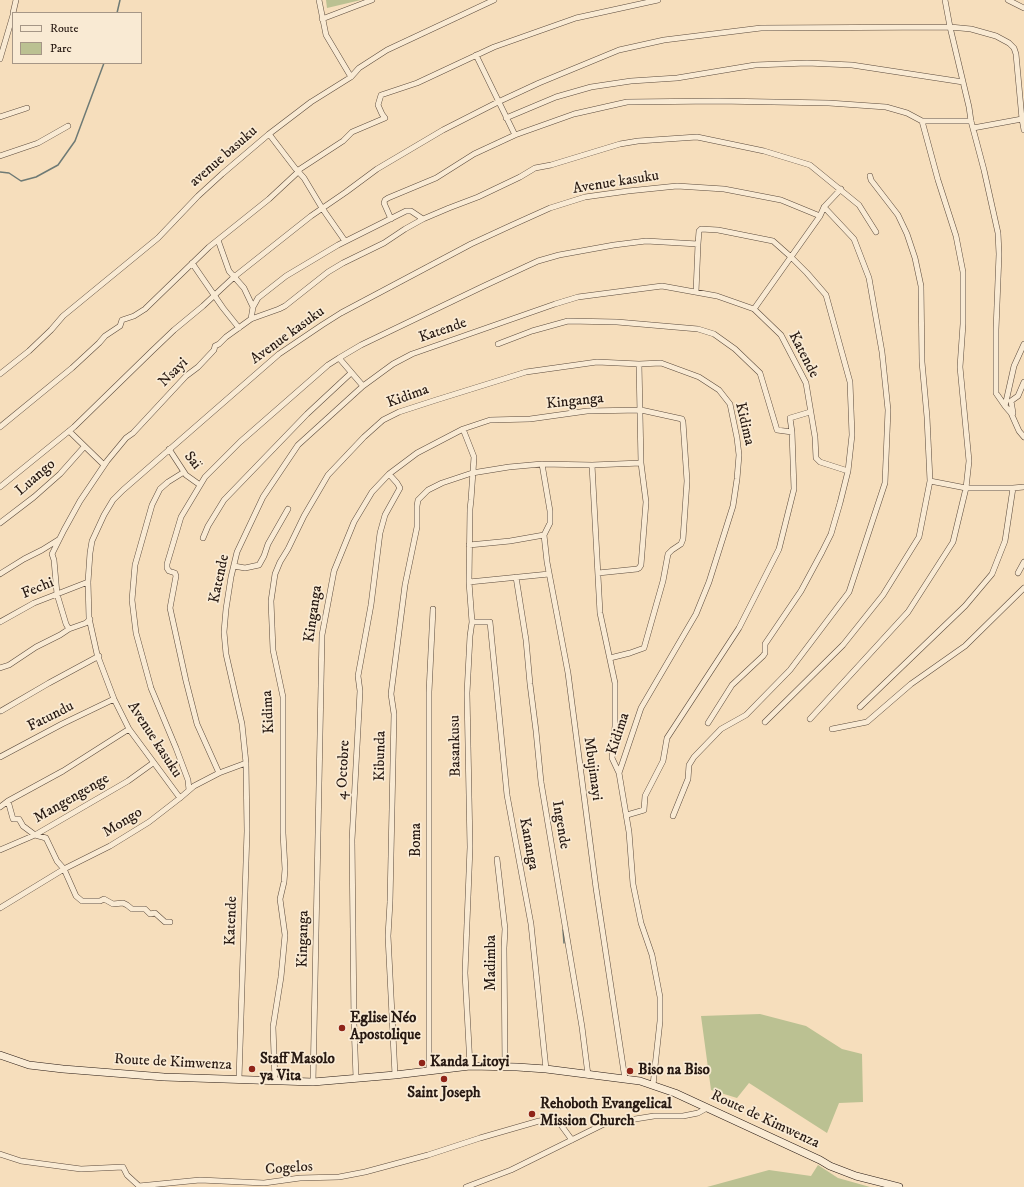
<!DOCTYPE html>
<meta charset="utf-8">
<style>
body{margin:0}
#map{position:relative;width:1024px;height:1187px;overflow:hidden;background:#f6debc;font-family:"IM FELL DW Pica",serif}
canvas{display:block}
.legend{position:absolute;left:12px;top:12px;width:130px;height:52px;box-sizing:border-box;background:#f9ead3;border:1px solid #a59686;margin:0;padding:5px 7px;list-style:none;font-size:12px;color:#271912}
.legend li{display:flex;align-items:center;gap:8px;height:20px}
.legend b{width:20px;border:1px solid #a59686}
</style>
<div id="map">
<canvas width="1024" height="1187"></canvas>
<ul class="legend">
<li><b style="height:5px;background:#f9ead3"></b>Route</li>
<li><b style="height:11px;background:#bbc192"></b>Parc</li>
</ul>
</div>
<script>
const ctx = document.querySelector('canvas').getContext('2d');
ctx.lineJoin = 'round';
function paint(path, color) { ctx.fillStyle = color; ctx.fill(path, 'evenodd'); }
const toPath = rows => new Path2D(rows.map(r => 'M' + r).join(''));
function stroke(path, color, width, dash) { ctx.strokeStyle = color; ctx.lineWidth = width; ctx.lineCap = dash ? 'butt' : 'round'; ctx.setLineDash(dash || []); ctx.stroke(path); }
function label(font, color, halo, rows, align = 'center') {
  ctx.font = font + ' "IM FELL DW Pica",serif'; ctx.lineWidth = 3.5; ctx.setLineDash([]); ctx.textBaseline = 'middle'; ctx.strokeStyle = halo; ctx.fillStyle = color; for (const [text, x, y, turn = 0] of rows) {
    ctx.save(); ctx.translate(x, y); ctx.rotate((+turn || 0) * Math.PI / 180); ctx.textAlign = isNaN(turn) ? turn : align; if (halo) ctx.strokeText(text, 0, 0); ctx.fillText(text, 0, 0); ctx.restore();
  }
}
paint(toPath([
 [326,0,361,0,327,8],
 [760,1014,806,1026,842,1049,862,1054,863,1102,839,1103,827,1133,749,1083,737,1098,711,1090,701,1016],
 [818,1165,838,1178,870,1187,707,1187,769,1170,811,1176]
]), '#bbc192');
stroke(toPath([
 [117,13,120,0],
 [0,172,9,173,21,181,36,177,58,165,75,141,104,63],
 [563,930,564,943]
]), '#6e7a75', 1.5);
const street = toPath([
 [319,0,326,35,351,77],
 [945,0,950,27,969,107,971,121,984,170,998,233,999,254,996,330,996,393,1005,406],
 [1008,0,1024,8],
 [13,13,16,0],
 [322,19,372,0],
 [476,55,515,135],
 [0,59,13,15],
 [0,117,27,108],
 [506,118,556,97,591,87,631,81,677,78,755,65,807,63,852,65,963,82],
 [973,128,1022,119],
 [269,134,295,168,304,178,322,208,345,241],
 [0,156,38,143,68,126],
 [391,219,384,203,385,200,388,198,436,178,474,154,515,135,574,114,627,102,718,101,829,103,886,107,907,113,922,121,971,121],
 [218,240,229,271,244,288,253,307],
 [192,263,223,308,239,328],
 [696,292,698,244,699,231,701,229,718,230,773,241,791,257,807,273,826,295,850,382,852,435,848,471,840,503,831,534,822,552,801,591,765,644,765,653,763,656,732,685,708,723],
 [754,309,820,216,824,207,841,189],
 [251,319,253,307,258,298,286,276,338,245,406,211,411,211,423,219],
 [498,344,532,331,568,321,617,322,698,329,714,334,735,349,760,373,777,430,792,432],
 [1024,344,1014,366,1005,406,1011,413,1019,431,1024,437],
 [339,358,363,386],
 [0,374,29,351,51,330,63,316,158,238,198,196,222,174,269,134,311,102,351,77,359,68,387,50,494,0],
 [1011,413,1013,413,1011,401,1018,396,1024,382],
 [0,427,72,368,99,343,105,336,120,326,122,320,134,316,145,309,209,247,269,199,298,172,300,169,343,141,352,132,385,118,382,114,378,105,381,95,417,83,494,47,576,18,658,0],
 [463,429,474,457,471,500,470,509,469,582,472,622,470,636,467,693,470,847,465,973,470,1066],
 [69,431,104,465],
 [169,449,186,475,200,485],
 [542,464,550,511,550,523,544,535,547,562,568,673,596,888,625,1079],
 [592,465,600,613,615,683,615,726,612,758,619,773,629,832,633,884,641,923,652,955,660,997,660,1021,653,1085],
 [184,472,168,482,160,489,152,505,135,565,132,600,136,633,151,688,176,748,188,780,189,790],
 [930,481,966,488,1013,488,1024,487],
 [0,487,74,427,152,351,174,330,203,306,234,277,311,216,346,192,377,169,443,130,498,102,539,83,619,50,664,40,761,28,950,27,971,29,996,36,1009,43,1014,48,1016,54,1022,119,1024,130],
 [0,523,34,497,60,474,84,447],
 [203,538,208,526,224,500,307,414,351,373],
 [469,545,510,541,544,535],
 [234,566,245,568,259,565,264,556,268,544,288,509],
 [598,573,637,569,639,568,641,565,646,502,641,463,639,364],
 [1018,573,1024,562],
 [0,574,24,559,42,550,58,540],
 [516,577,526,640,530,684,536,731,541,782,582,1027,588,1075],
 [469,582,549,574],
 [0,622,34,603,88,582],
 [472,622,490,622,507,795,531,924,546,1069],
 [69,629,66,624,57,594,54,560,52,554,64,530,80,501,107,461,126,438,133,433,186,376,198,367,214,350,215,346,219,344,226,337,251,319,279,309,285,306,328,272,343,263,384,243,405,229,423,219,449,208,478,197,520,177,535,168,551,165,620,144,638,141,697,137,764,151,810,165,859,205,876,232],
 [0,668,9,665,36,647,60,635,69,629,86,623,90,619],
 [860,707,965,606,992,574,1005,541,1013,488],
 [1,711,49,683,99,656],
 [810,719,908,612,953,542,966,488,969,461,960,367,963,324,963,272,956,236,938,180,922,121],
 [765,722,843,645,883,595,919,537,930,481,927,417,922,362,921,286,915,258,907,234,898,215,871,180,870,176],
 [832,729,867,722,911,684,965,646,1024,588],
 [0,757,62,724,114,699],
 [219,773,197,724,186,681,170,608,176,576,175,573,169,571,167,568,167,564,181,517,205,477,240,442,328,365,339,358,361,345,484,286,538,261,559,255,614,245,646,241,698,244],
 [180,798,129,729,114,699,97,654,89,618,88,582,90,553,92,541,104,515,113,500,123,490,279,354,322,325,341,313,471,244,510,226,550,208,585,197,628,191,677,186,724,189,781,200,820,216],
 [8,801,13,819,19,819,23,826,35,835,46,838,57,861,64,869,76,896,82,901,100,901,104,899,113,904,123,903,127,905,132,909,145,909,150,914,155,913,165,922,170,922],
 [0,807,8,801,63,771,129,729],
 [627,815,644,810,645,796,663,761,667,738,739,628,779,549,794,489,792,432,790,418,810,412],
 [673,816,688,779,689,765,694,757,721,729,746,715,790,670,849,592,885,483,888,410,882,352,869,278,854,239,824,207],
 [0,850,35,835,128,781,153,763],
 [497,859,505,929,504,948,505,1066],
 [0,908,64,869,110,846,149,822,180,798,194,786,219,773,246,763],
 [429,1070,429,692,433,609],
 [395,1075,388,936,390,902,394,714,391,694,405,585,417,527,417,506,418,500,428,490,442,483,472,473,509,467,542,464,592,465,641,463],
 [356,1078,354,1023,352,840,360,691,358,676,371,605,380,533,385,515,400,488,397,483,389,474],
 [239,1079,247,831,246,763,242,724,226,654,224,632,226,609,231,577,237,552,263,497,298,445,363,386,393,364,412,354,555,304,578,297,662,286,717,296,754,309,781,335,806,383,815,437,816,458,820,462,848,471],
 [275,1081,273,1027,281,977,285,935,280,899,284,882,285,869,283,833,283,697,273,650,271,601,275,574,280,562,288,549,304,516,328,475,364,437,383,420,399,412,436,400,526,372,597,362,639,364,661,363,699,377,719,390,730,404,737,438,739,455,737,479,733,506,709,582,696,614,641,708,619,773],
 [313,1082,322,635,334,571,354,522,372,492,389,474,417,453,463,429,490,420,530,419,587,411,641,410,682,419,683,422,687,481,683,539,681,544,672,550,668,554,663,581,644,648,630,653,610,658],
 [0,1154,21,1161,81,1169,123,1167,127,1175,139,1186,200,1180,264,1183,300,1178,339,1177,365,1172,428,1155,480,1138,539,1121,552,1119,558,1121,572,1140],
 [466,1187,511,1170,604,1124,654,1116,683,1116,698,1113,707,1108]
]);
const secondary = toPath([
 [0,1055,29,1065,63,1069,164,1077,313,1082,395,1075,470,1066,517,1067,546,1069,640,1081,675,1093,820,1160,830,1166,856,1176,899,1187]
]);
stroke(street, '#5b4a3c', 6);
stroke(secondary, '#271912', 8);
stroke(street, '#f9ead3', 5);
stroke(secondary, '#f9ead3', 7);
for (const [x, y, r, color] of [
 [342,1028,4,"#8f2418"],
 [422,1063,4,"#8f2418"],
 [252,1069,4,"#8f2418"],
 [630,1071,4,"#8f2418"],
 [444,1079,4,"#8f2418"],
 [532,1114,4,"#8f2418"]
]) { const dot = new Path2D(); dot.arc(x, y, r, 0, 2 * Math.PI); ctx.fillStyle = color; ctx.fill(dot); stroke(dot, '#f9ead3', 1.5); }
label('15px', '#271912', '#f9ead3', [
 ["avenue basuku",224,157,-41],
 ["Avenue kasuku",616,183,-9],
 ["Katende",443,331,-19],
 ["Avenue kasuku",288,336,-36],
 ["Katende",803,355,63],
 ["Nsayi",174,373,-45],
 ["Kidima",408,397,-20],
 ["Kinganga",575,402,-6],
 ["Kidima",744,424,77],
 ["Saï",192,461,51],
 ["Luango",36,478,-41],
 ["Katende",220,579,-78],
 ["Fechi",38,589,-23],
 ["Kinganga",314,614,-82],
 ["Kidima",269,712,-93],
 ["Fatundu",51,717,-27],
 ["Kidima",619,734,-72],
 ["Avenue kasuku",154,740,57],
 ["Basankusu",456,746,-91],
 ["Kibunda",381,756,-89],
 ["Mbujimayi",592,769,82],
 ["4 Octobre",344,770,-87],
 ["Mangengenge",72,799,-30],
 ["Mongo",123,823,-32],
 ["Ingende",560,825,80],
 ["Boma",417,840,-90],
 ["Kananga",528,844,79],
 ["Katende",232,921,-88],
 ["Kinganga",304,939,-89],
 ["Madimba",492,963,-90],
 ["Route de Kimwenza",173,1063,3],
 ["Route de Kimwenza",765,1120,25],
 ["Cogelos",289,1169,-4]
]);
label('bold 15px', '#271912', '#f9ead3', [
 ["Eglise Néo",350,1019],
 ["Apostolique",350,1036],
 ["Staff Masolo",260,1060],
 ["ya Vita",260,1077],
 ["Kanda Litoyi",430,1063],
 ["Biso na Biso",638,1071],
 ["Saint Joseph",444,1094,"center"],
 ["Rehoboth Evangelical",540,1105],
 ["Mission Church",540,1122]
], 'left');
</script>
